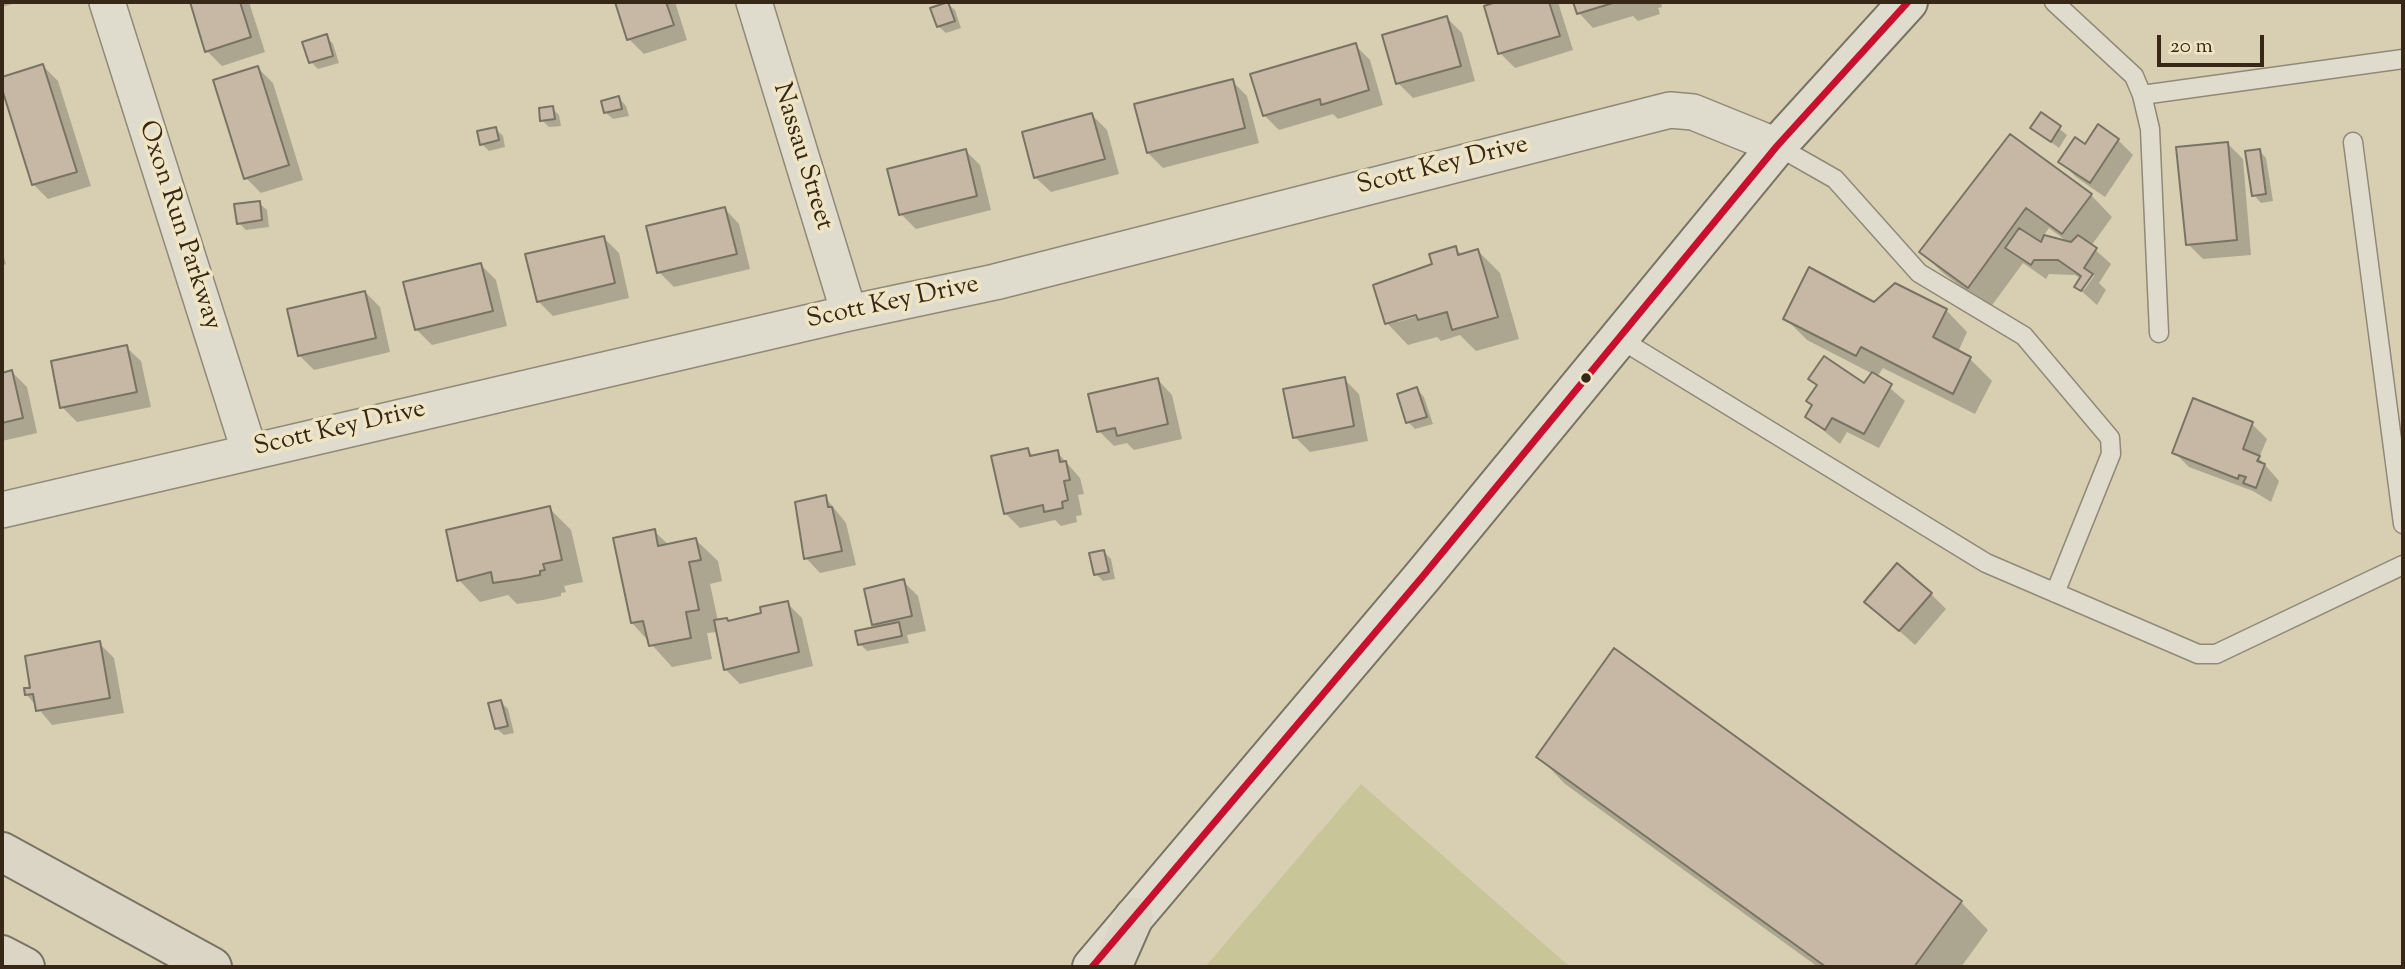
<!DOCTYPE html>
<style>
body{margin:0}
#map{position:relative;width:2405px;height:969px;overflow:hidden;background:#d8cfb3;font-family:"Sorts Mill Goudy",serif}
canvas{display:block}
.frame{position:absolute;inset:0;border:4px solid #362717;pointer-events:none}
.scale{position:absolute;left:2157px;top:35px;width:107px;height:32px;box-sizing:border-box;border:4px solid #362717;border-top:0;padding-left:9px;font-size:21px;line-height:24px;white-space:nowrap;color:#362717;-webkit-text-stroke:5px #efe5c4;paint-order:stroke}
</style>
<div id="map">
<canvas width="2405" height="969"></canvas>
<div class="frame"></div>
<div class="scale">20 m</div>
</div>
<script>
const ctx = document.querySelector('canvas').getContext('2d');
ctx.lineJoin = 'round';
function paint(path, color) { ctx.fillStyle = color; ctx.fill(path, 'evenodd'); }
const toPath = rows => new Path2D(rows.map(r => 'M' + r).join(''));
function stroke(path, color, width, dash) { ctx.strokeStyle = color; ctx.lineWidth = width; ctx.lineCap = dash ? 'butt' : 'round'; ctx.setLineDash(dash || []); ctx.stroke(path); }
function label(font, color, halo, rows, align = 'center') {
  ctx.font = font + ' "Sorts Mill Goudy",serif'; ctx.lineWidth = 7; ctx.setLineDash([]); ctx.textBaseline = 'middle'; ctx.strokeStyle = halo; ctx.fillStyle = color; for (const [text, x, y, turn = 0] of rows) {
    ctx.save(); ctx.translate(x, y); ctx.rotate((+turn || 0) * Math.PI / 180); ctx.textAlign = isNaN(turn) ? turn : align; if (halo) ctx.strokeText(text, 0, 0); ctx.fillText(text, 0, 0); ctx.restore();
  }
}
paint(toPath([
 [1361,784,1570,967,1205,967]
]), '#c8c598');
paint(toPath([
 [2,2,19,2,2,7],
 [191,2,249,2,265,52,222,66,207,51],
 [617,2,675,2,687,40,644,54,629,39],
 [1501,2,1558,2,1573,50,1515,68,1500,53,1486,7],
 [1575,2,1661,2,1662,7,1658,8,1660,14,1638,21,1633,16,1593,28,1579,13],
 [947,3,955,10,961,28,946,33,938,26],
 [1447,18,1462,33,1475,81,1413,98,1398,83,1384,36],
 [326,36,333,44,339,63,318,69,311,62],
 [1355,45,1370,60,1383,105,1338,119,1333,114,1279,130,1264,115],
 [43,66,58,81,91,186,48,199,33,184,2,84,2,79],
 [258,68,273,83,303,180,261,193,246,178],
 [1232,81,1247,96,1259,143,1163,168,1148,153],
 [619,98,626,106,629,116,613,119,605,112],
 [552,108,559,115,561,126,549,127,542,120],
 [1092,115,1107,130,1119,174,1051,192,1036,178],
 [2042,115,2067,135,2059,148,2040,134],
 [496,129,503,136,505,147,489,151,482,144],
 [2010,136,2091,195,2112,217,2091,246,2111,264,2099,283,2106,290,2097,305,2077,287,2081,279,2075,275,2049,274,2046,279,2023,263,1990,308,1943,273,1921,252],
 [2049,228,2069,243,2039,242],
 [2091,273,2094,276,2084,290,2081,288],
 [2118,140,2133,155,2105,197,2076,177,2061,162],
 [2228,144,2243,159,2251,255,2203,259,2188,244],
 [965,150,980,165,991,210,916,229,901,214],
 [2259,150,2266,158,2273,201,2261,203,2254,195],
 [259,203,267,210,269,227,246,230,239,223],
 [725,209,739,224,750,269,674,287,659,272],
 [604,238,619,253,629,298,553,316,538,301],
 [1455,248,1463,256,1478,251,1500,273,1519,339,1476,351,1460,335,1441,341,1437,337,1408,345,1387,323,1434,265],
 [1424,311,1425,314,1398,322,1398,318],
 [2,251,6,264,2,266],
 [481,265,496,280,507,326,432,345,417,330,405,283],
 [365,292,380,307,390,352,314,370,299,355],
 [1875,304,1946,310,1967,332,1958,352,1970,359,1992,381,1975,414,1883,368,1877,377,1905,401,1879,448,1847,432,1840,444,1807,417,1814,407,1808,401,1818,386,1811,379,1865,385,1873,374,1807,340,1785,318],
 [126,347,141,361,151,407,77,422,62,407],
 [12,372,27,387,37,433,2,441,2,375],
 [1344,379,1359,394,1368,441,1310,452,1295,437],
 [1158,380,1172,395,1182,439,1134,450,1127,443,1114,446,1099,431],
 [1417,389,1424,397,1433,424,1415,429,1408,422],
 [2252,424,2267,439,2259,458,2279,481,2271,502,2253,491,2189,467,2174,452],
 [1028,450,1034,457,1057,452,1080,478,1084,494,1078,495,1082,515,1076,516,1077,522,1061,526,1055,520,1020,528,1005,513],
 [825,497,846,523,856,565,820,573,806,558],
 [549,508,571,530,583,582,564,586,566,592,561,593,561,596,543,600,517,604,508,595,480,602,459,580],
 [654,531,669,545,696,540,718,561,722,581,710,584,718,621,729,622,763,614,787,603,802,618,813,666,740,684,725,669,717,632,707,633,712,659,672,667,632,623],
 [1104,552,1111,559,1115,579,1103,581,1096,574],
 [903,581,918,596,926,631,907,635,909,643,867,651,860,644,878,628,873,624],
 [1931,594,1946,609,1915,645,1867,602],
 [99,643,114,658,124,713,52,725,27,695],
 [501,702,508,709,514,733,504,735,496,728],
 [1538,756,1961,902,1988,930,1961,967,1818,967,1565,784]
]), '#0003');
const building = toPath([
 [190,2,240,2,251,37,205,52,190,2],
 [615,2,666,2,674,25,627,40,615,2],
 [948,2,955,21,937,27,930,8,948,2],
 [1496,2,1549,2,1560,36,1498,54,1484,6,1496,2],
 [1573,2,1616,2,1577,14,1573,2],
 [1447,16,1461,66,1396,84,1382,35,1447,16],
 [327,34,333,56,309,63,302,42,327,34],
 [1356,43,1369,90,1321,105,1320,99,1263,116,1250,74,1356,43],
 [43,64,77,172,32,185,2,89,2,77,43,64],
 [258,66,289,165,244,179,213,80,258,66],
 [1233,79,1245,128,1147,153,1134,104,1233,79],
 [619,96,622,109,604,113,601,101,619,96],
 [553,106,555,119,540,121,539,108,553,106],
 [2041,112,2061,126,2051,142,2030,128,2041,112],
 [1092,113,1105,159,1034,178,1022,132,1092,113],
 [2098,124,2119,139,2090,183,2058,162,2075,137,2085,144,2098,124],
 [496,127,499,140,480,145,477,131,496,127],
 [2010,134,2092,194,2062,234,2026,208,1968,288,1919,252,2010,134],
 [2228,142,2237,240,2186,245,2176,147,2228,142],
 [966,149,977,196,899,215,887,169,966,149],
 [2260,149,2266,194,2252,196,2245,151,2260,149],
 [260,201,262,220,237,224,234,204,260,201],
 [725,207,737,254,657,273,646,226,725,207],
 [2019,228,2041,242,2044,235,2071,242,2078,235,2097,248,2084,268,2093,274,2081,291,2074,287,2081,276,2058,260,2034,260,2031,265,2005,248,2019,228],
 [604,236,615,283,537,302,525,254,604,236],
 [1456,246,1458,255,1478,249,1498,317,1452,330,1447,312,1418,320,1416,315,1385,324,1373,285,1432,264,1429,254,1456,246],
 [481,263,493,311,415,330,403,282,481,263],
 [1809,267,1874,302,1895,283,1947,309,1933,337,1971,357,1953,394,1861,347,1856,356,1783,319,1809,267],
 [365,291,376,338,298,356,287,309,365,291],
 [127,345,137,392,60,408,51,361,127,345],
 [1824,356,1864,383,1872,372,1892,384,1864,434,1832,418,1825,430,1805,417,1812,405,1806,401,1817,385,1808,379,1824,356],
 [12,370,23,418,2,423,2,373,12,370],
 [1345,377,1354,426,1293,438,1283,389,1345,377],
 [1158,378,1168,424,1117,436,1115,428,1097,432,1088,394,1158,378],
 [1417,387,1427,417,1406,423,1397,394,1417,387],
 [2193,398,2253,422,2243,449,2260,456,2257,461,2265,464,2256,488,2243,483,2246,477,2239,475,2238,479,2172,453,2193,398],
 [1028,448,1030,456,1058,450,1060,462,1066,461,1070,480,1064,481,1068,500,1062,502,1063,508,1044,512,1043,505,1004,514,991,456,1028,448],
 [826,495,828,507,832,507,842,551,804,559,795,502,826,495],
 [550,506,562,560,543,564,545,570,540,571,540,575,520,579,493,583,491,572,457,581,446,530,550,506],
 [655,529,658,546,696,538,701,560,689,562,699,610,686,612,691,638,649,646,643,621,631,623,613,538,655,529],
 [1104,550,1109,572,1094,575,1089,553,1104,550],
 [1897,563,1932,593,1899,631,1864,602,1897,563],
 [904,579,912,616,872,625,864,589,904,579],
 [788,601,799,652,724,670,714,620,727,618,728,621,761,613,760,607,788,601],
 [899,622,902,636,858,645,855,631,899,622],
 [100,641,110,698,36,711,33,694,25,695,24,688,30,688,25,656,100,641],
 [1614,648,1962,901,1914,967,1826,967,1536,757,1614,648],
 [501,700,508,726,495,729,488,703,501,700]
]);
paint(building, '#c6b8a5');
stroke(building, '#797363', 2);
const lane = toPath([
 [2054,2,2134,76,2142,95,2150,129,2159,333],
 [2142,95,2403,59],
 [2353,142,2403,524],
 [1777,146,1835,179,1919,273,2024,336,2110,438,2111,454,2055,593],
 [1620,339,1986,563,2198,654,2216,654,2403,565]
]);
const street = toPath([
 [107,2,249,450],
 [754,2,849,313],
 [2,510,849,313,995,282,1670,110,1693,112,1777,146]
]);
const secondary = toPath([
 [1092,967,1423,576,1777,146,1908,2]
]);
const primary = toPath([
 [2,852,212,967],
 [2,955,25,967],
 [1112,967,1134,917]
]);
stroke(lane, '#908978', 21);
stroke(street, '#908978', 38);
stroke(secondary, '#797363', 42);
stroke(primary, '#797363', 42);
stroke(lane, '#e0dccd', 18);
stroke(street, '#e0dccd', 35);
stroke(secondary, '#e0dccd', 38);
stroke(primary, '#dbd5c5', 38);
stroke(toPath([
 [1092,967,1423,576,1777,146,1908,2]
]), '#c8102e', 7);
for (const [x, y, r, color] of [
 [1586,378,6,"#362717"]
]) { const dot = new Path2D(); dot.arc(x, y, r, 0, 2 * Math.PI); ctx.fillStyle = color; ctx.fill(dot); stroke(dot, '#efe5c4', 2.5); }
label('26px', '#362717', '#efe5c4', [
 ["Nassau Street",801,157,73],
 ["Scott Key Drive",1443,167,-14],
 ["Oxon Run Parkway",178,226,72],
 ["Scott Key Drive",893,304,-12],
 ["Scott Key Drive",340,430,-13]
]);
</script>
